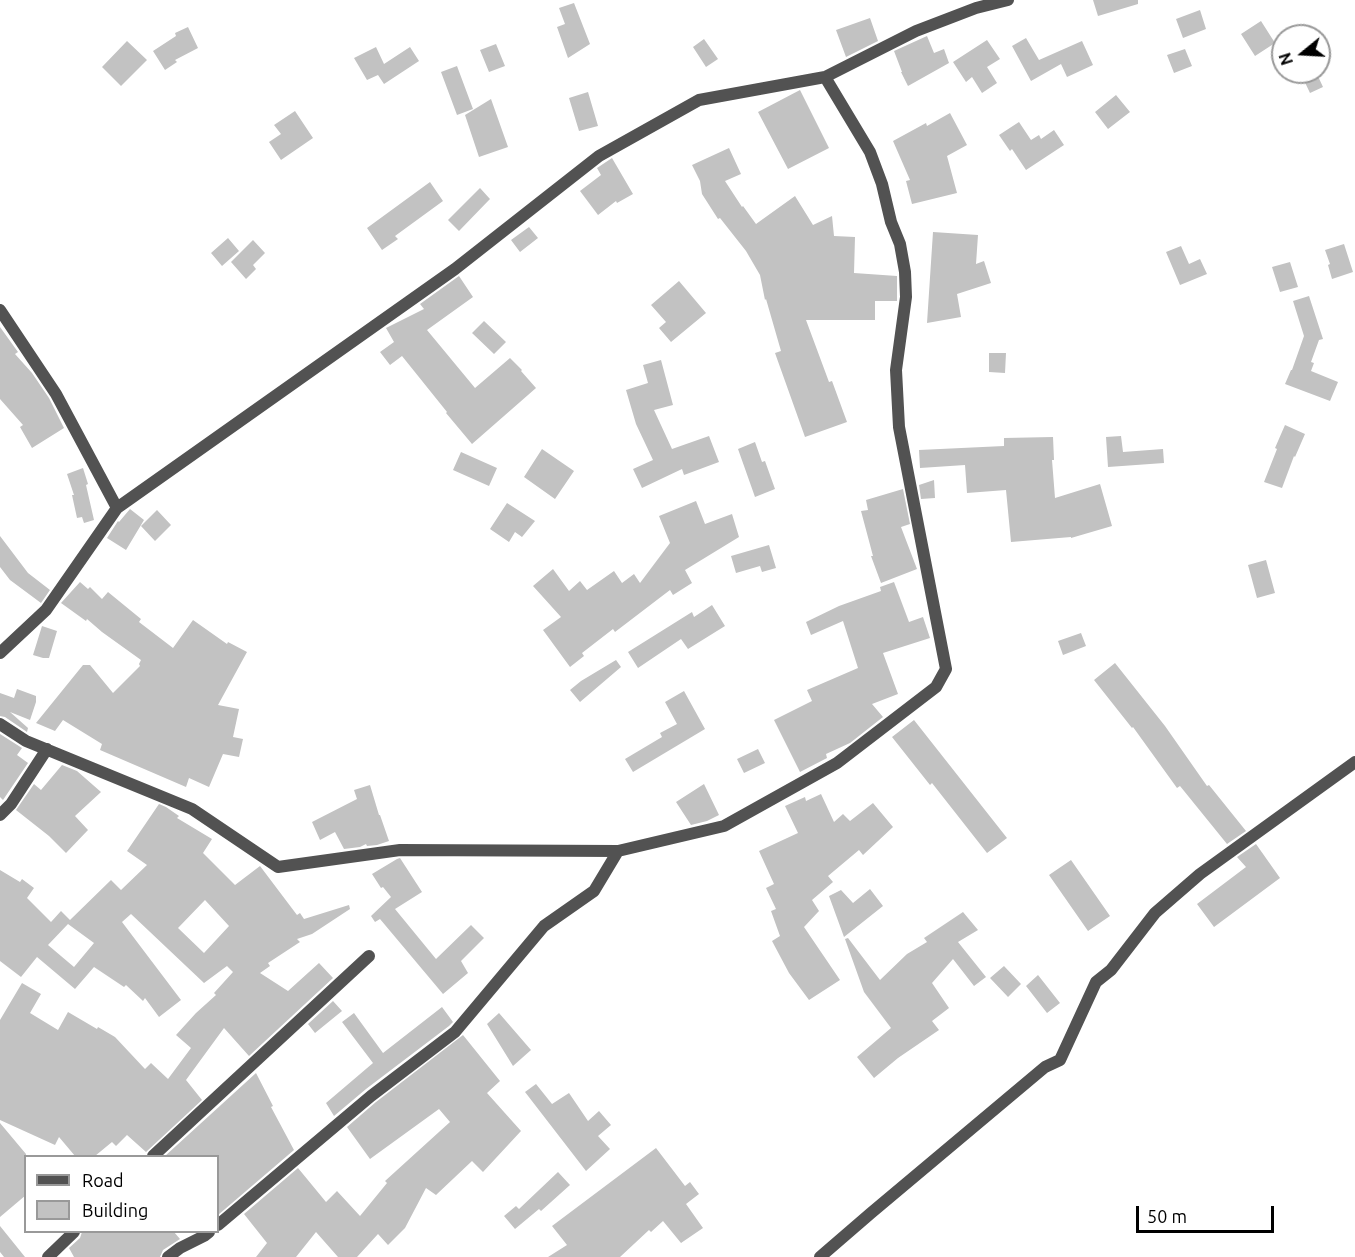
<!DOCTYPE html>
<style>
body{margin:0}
#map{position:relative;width:1355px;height:1257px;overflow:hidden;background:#fff;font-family:Ubuntu,sans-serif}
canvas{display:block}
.legend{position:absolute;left:24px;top:1155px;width:195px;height:78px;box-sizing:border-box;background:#fff;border:2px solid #999;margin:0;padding:8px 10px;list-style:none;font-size:18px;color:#000}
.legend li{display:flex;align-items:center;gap:12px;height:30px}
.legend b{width:30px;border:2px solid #999}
.north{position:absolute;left:1271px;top:24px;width:60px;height:60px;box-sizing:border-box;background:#fff;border:2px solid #999;border-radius:50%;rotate:252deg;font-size:16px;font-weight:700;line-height:24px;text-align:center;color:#000}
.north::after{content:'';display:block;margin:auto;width:21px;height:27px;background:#000;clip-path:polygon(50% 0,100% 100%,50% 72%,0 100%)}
.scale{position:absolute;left:1136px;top:1206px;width:138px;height:27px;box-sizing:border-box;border:3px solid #000;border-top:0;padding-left:8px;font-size:18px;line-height:21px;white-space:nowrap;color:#000;-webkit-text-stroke:4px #fff;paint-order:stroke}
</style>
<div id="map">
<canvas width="1355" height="1257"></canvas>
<ul class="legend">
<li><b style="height:8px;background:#525252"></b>Road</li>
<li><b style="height:16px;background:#c2c2c2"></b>Building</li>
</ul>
<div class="north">N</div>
<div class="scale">50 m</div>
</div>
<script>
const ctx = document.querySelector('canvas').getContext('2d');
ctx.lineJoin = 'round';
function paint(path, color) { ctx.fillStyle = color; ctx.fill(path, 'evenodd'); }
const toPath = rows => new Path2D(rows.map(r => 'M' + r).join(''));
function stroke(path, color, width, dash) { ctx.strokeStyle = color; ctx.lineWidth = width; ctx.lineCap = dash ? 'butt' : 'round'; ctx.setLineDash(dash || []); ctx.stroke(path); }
paint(toPath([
 [1093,0,1138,0,1138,4,1098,16],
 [574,3,590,44,568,58,557,27,565,24,559,8],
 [1200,10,1206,29,1183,38,1176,19],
 [870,18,878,41,846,57,836,30],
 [1261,21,1275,43,1255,56,1241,34],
 [188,27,198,48,175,60,177,62,165,70,153,51,176,36,175,33],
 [927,36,934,53,944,49,949,63,908,86,901,72,902,72,894,51],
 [1026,38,1039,60,1082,41,1093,65,1067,77,1061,64,1031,81,1012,46],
 [704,39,718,59,706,67,693,47],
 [987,40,1000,59,987,67,997,83,982,93,972,77,966,82,953,62],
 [127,41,147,60,121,86,102,67],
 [496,44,505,66,489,72,480,50],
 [376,47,384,64,410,47,419,61,384,84,378,75,367,80,354,58],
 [1185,49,1192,66,1174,73,1167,55],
 [457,66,473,109,457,115,441,72],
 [1300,72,1316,72,1323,87,1310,93],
 [800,90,829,148,788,169,758,112],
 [588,92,598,126,579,131,569,98],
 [1116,95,1130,112,1108,129,1095,112],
 [491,99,508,147,479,157,465,115],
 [295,111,313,138,281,160,269,142,281,134,274,125],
 [950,113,967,145,947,156,957,193,912,204,906,181,910,180,893,141,926,123,927,126],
 [1019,122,1031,140,1039,135,1041,139,1054,130,1064,145,1026,170,1012,149,1010,151,999,135],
 [729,148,741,174,725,181,742,207,743,206,756,224,795,196,813,225,832,216,834,236,855,237,854,273,897,276,897,301,875,301,875,320,806,320,829,382,832,381,847,422,805,437,775,353,781,351,766,299,765,300,760,275,746,251,720,218,718,219,702,194,700,181,692,165],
 [612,158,633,194,617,203,616,201,598,215,580,191,601,175,597,168],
 [430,182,443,201,395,236,398,239,382,250,367,228],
 [480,188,490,199,459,231,448,220],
 [529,227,538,238,520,252,511,240],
 [933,232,978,235,976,264,984,261,991,283,957,294,961,317,927,323],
 [228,238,239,251,222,266,211,253],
 [253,240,265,253,253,265,256,269,246,279,231,262],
 [1344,244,1353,272,1332,279,1328,265,1330,264,1325,250],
 [1181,246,1189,264,1200,259,1207,274,1180,285,1166,252],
 [1290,262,1298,287,1280,292,1272,267],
 [459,276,473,297,427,330,475,388,510,358,522,370,521,371,536,388,472,444,446,413,447,412,402,356,390,365,380,352,394,342,386,328,424,309,420,304],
 [679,281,706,313,671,342,659,328,666,322,651,305],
 [1309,296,1323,339,1319,340,1311,362,1314,363,1311,371,1338,382,1330,401,1285,384,1291,370,1292,370,1304,336,1293,301],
 [484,321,506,342,494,354,472,333],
 [0,327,18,352,15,354,32,373,49,398,64,428,32,448,20,427,23,425,0,399],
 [989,353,1006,353,1005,373,989,372],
 [661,360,673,405,654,410,672,449,709,436,719,462,684,475,682,469,642,488,633,469,653,460,636,424,626,390,648,383,643,365],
 [1285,425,1305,434,1295,457,1294,456,1282,488,1264,482,1277,449,1275,448],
 [1121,436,1123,452,1163,449,1164,463,1108,467,1106,437],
 [1053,437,1054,460,1052,460,1055,498,1100,484,1112,526,1071,538,1071,537,1011,542,1006,490,967,493,965,465,920,468,919,450,1004,446,1004,438],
 [755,442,762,462,765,461,775,489,755,497,738,449],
 [542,449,574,471,555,499,524,477],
 [461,452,497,468,489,486,453,470],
 [83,468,88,484,86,485,94,520,84,523,82,517,77,518,72,495,74,495,67,474],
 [934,480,935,498,921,499,919,485],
 [903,489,910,524,901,527,917,569,881,583,871,556,873,556,861,511,868,510,866,500],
 [696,501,705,524,732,514,739,537,685,570,692,583,673,595,670,590,615,632,613,629,582,653,584,656,570,667,543,630,561,617,533,586,553,569,569,591,580,581,587,590,614,571,622,583,634,574,640,583,670,543,659,516],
 [507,503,535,521,522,537,515,532,509,542,490,529],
 [130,509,144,520,126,550,107,538,118,521,119,522],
 [157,510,171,525,155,541,141,526],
 [0,536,28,573,50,590,41,603,10,580,0,567],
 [769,545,776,568,762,572,760,566,736,573,731,556],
 [1266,560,1275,593,1257,598,1248,565],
 [80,582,88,589,90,587,102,599,108,592,141,619,139,622,173,648,193,620,227,644,228,642,247,652,218,705,239,709,233,737,243,739,239,757,223,754,209,787,189,778,186,787,100,750,102,744,63,720,55,731,36,723,83,665,90,665,113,693,140,666,139,664,141,660,102,632,87,619,86,621,61,603],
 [894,582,909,622,923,617,930,638,883,653,898,694,872,704,883,717,850,743,826,754,827,758,800,772,774,720,812,701,807,690,858,668,843,621,811,635,806,622,839,606,881,591,880,587],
 [712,605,725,626,688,649,681,639,638,668,628,652,692,612,694,617],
 [42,626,57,631,49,658,43,658,33,655],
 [1081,633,1086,646,1063,655,1058,641],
 [616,660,621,667,580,702,570,690,581,681],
 [1115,663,1165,726,1207,786,1209,785,1246,831,1227,844,1180,786,1177,788,1133,727,1132,728,1094,680],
 [17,689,36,696,36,702,30,720,10,712,28,728,27,732,5,717,0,716,0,693,14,698],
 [684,691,705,729,633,772,625,759,662,737,660,733,677,724,665,702],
 [914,720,1007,838,987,853,932,783,930,785,892,737],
 [0,734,22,748,17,755,28,763,3,800,0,797],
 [758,749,765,763,744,773,737,759],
 [62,765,77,771,101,792,75,816,88,830,66,853,49,836,16,810,34,784,41,790],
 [704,784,719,815,707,821,691,825,676,802],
 [370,785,379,815,380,815,389,841,377,845,367,846,366,844,360,847,344,849,335,832,320,840,312,822,357,799,354,790],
 [821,794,834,822,843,814,850,821,873,803,893,827,863,855,859,850,828,876,833,882,812,900,819,911,804,927,840,980,809,1000,789,973,772,941,780,936,771,911,776,909,766,888,774,884,759,851,798,833,785,806,805,797,806,801],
 [159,804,166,807,179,816,177,818,212,839,203,853,235,885,260,866,297,915,300,913,304,919,349,905,350,909,312,934,297,939,300,942,268,963,270,966,260,973,288,991,319,963,333,978,249,1056,224,1028,186,1080,202,1100,146,1152,127,1135,116,1146,112,1142,95,1156,75,1156,59,1137,55,1145,0,1120,0,1020,22,983,41,994,30,1013,58,1030,68,1012,97,1029,98,1027,115,1037,145,1069,151,1063,168,1079,191,1048,176,1035,196,1013,216,995,214,993,233,972,227,966,204,983,131,914,122,922,181,1000,159,1017,145,998,143,1001,126,985,124,987,94,967,75,989,37,957,21,977,0,961,0,870,20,882,22,879,34,888,27,898,51,922,61,911,70,920,111,880,121,890,147,865,127,851],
 [205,900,229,926,204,953,178,928],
 [68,924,94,943,74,967,48,945],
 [1256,844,1280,878,1214,927,1197,904,1246,867,1237,857],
 [400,858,422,892,395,909,436,959,471,925,484,938,461,961,468,973,443,994,380,919,375,922,371,916,391,897,383,887,381,888,372,874,397,859],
 [1071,860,1110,916,1088,931,1049,875],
 [870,889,883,906,844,937,829,896,841,890,853,903],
 [963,912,978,930,958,942,986,977,974,986,953,959,932,983,949,1008,932,1021,939,1030,898,1058,874,1078,857,1057,891,1028,864,992,845,939,848,938,880,980,907,954,927,942,924,938],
 [1004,966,1021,984,1008,997,990,978],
 [1038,975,1060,1003,1047,1013,1026,986],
 [333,1001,342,1011,315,1033,308,1024],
 [442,1007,453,1022,449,1026,366,1089,334,1116,326,1103,373,1063,342,1022,354,1013,383,1053],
 [499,1013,531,1050,513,1066,487,1024],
 [463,1035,500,1081,487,1093,521,1131,483,1172,472,1161,436,1195,426,1188,405,1228,388,1245,378,1234,357,1257,338,1257,316,1232,296,1257,256,1257,267,1243,244,1214,298,1168,326,1202,337,1191,360,1216,387,1183,385,1181,450,1122,439,1109,370,1159,347,1127,376,1102],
 [256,1073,273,1106,271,1107,294,1150,218,1215,218,1156,165,1156],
 [536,1084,552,1104,569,1093,588,1121,599,1111,611,1125,598,1136,610,1149,586,1171,525,1092],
 [0,1123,26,1154,26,1195,0,1217],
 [656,1148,685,1186,690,1182,699,1194,686,1204,703,1228,681,1243,663,1221,651,1232,649,1230,620,1257,548,1257,567,1245,552,1226],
 [558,1172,570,1185,541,1211,539,1209,515,1229,504,1216,516,1206,519,1209],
 [0,1226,25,1257,4,1257,0,1252],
 [82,1232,174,1232,180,1239,163,1250,160,1257,74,1257,69,1248,80,1238]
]), '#c2c2c2');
stroke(toPath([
 [0,310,56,394,117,508],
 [0,653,46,610,117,508,455,269,599,156,699,100,825,77,916,31,976,8,1008,0],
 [0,724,26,741,192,809,278,867,400,850,618,851,724,826,837,763,936,687,946,669,899,427,896,370,906,297,905,272,900,244,891,222,882,184,870,152,825,77],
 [0,815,11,804,47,749],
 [153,1156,369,956],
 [218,1225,371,1096,455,1032,544,926,594,891,618,851],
 [48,1257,74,1232],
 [168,1257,180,1248,204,1236,209,1232],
 [820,1257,871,1213,1045,1067,1060,1060,1096,982,1111,970,1155,913,1200,874,1355,762]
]), '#525252', 12);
</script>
